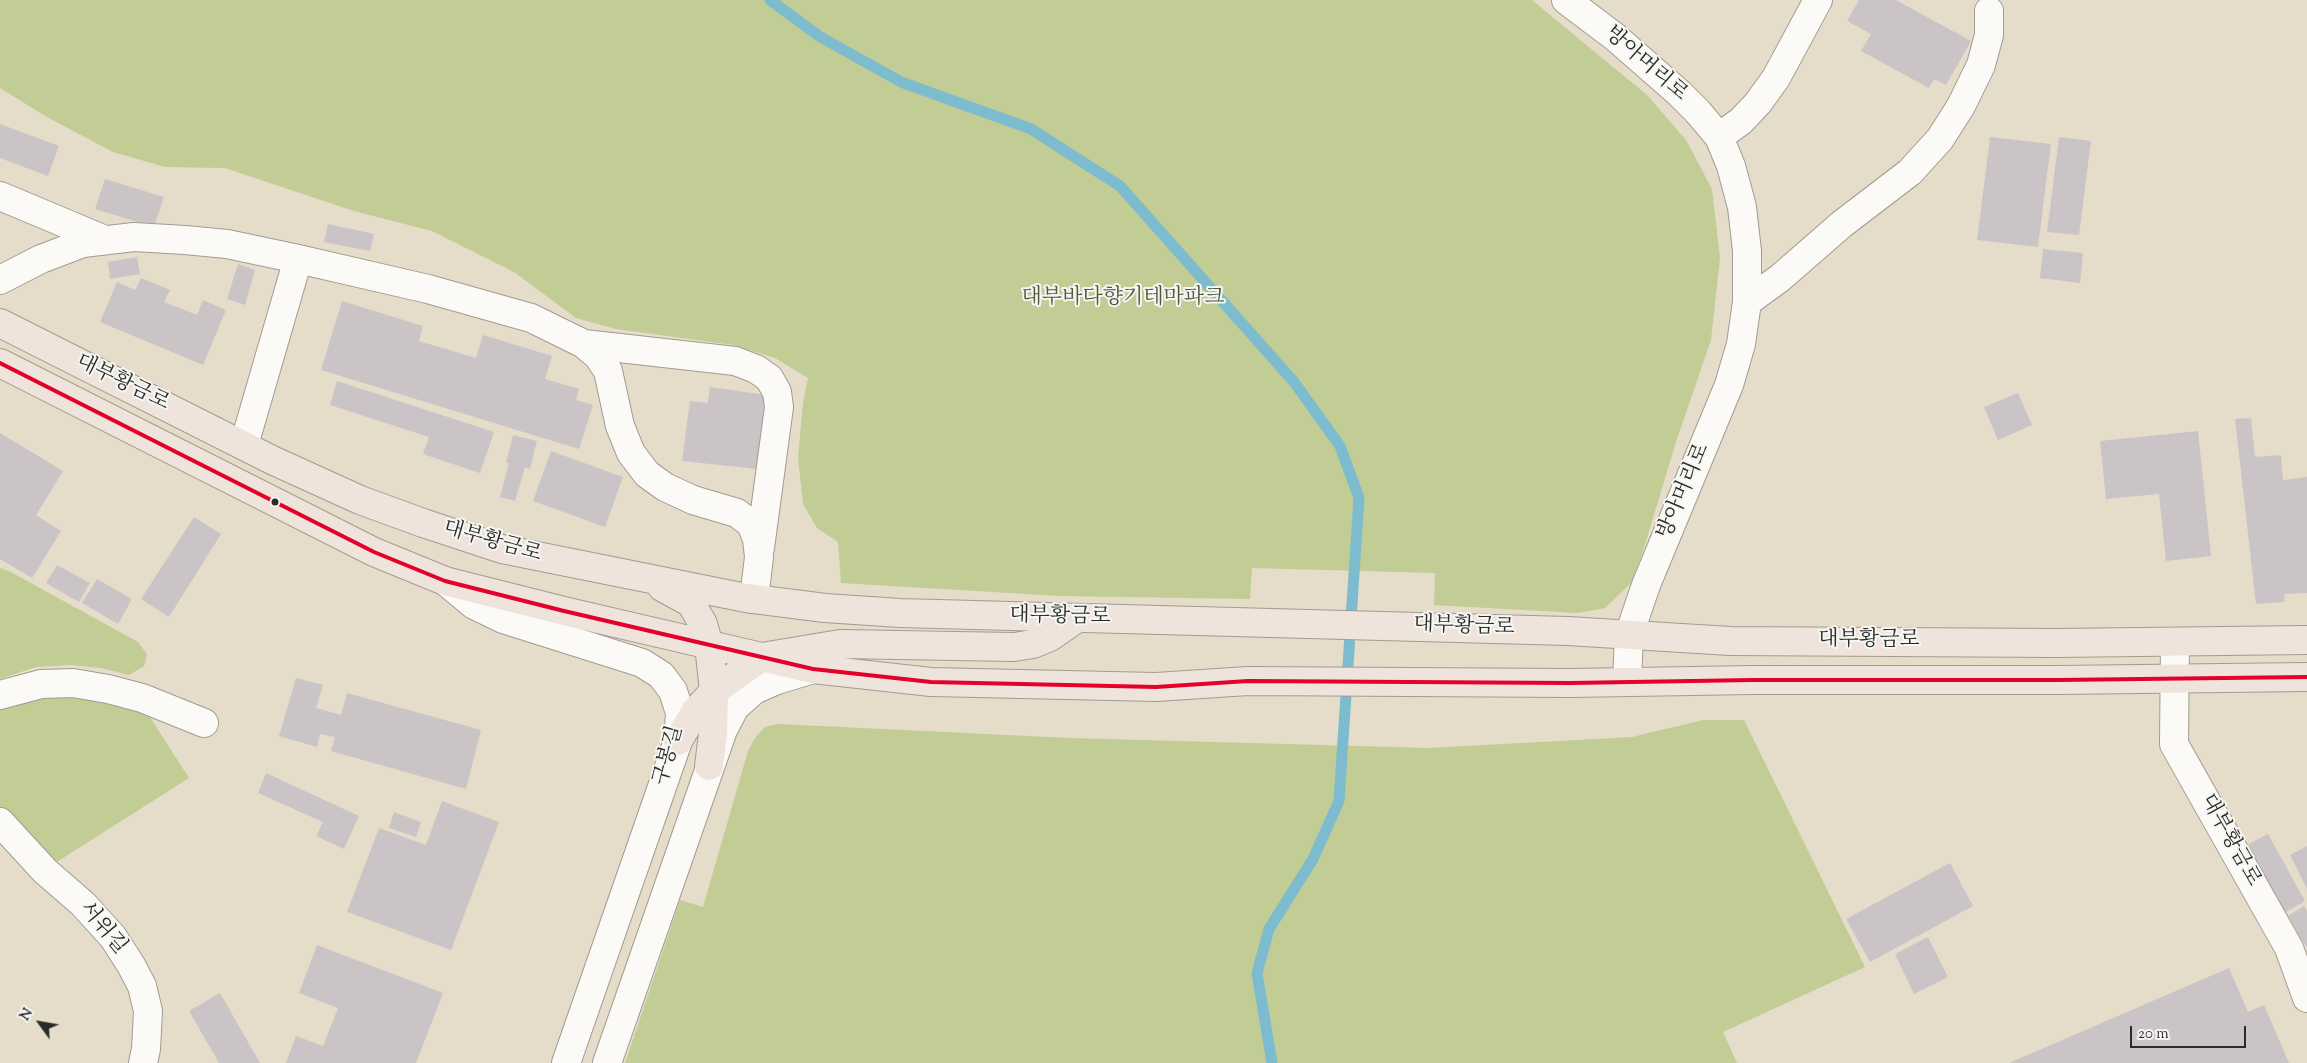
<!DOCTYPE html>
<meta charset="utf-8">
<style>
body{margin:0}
#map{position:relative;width:2307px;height:1063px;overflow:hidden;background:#e5dcca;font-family:"Sorts Mill Goudy",serif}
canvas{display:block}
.north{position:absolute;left:15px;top:998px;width:50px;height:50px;-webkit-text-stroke:4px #f6f6f2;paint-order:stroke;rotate:302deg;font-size:14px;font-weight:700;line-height:20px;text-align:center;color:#2b2b2b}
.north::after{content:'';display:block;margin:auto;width:18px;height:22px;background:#2b2b2b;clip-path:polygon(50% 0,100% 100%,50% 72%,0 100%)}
.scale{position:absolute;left:2130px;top:1026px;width:116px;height:22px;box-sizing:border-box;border:2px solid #2b2b2b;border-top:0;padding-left:6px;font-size:15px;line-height:18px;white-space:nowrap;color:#2b2b2b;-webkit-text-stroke:4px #f6f6f2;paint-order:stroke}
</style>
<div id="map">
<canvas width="2307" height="1063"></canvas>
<div class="north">N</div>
<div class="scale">20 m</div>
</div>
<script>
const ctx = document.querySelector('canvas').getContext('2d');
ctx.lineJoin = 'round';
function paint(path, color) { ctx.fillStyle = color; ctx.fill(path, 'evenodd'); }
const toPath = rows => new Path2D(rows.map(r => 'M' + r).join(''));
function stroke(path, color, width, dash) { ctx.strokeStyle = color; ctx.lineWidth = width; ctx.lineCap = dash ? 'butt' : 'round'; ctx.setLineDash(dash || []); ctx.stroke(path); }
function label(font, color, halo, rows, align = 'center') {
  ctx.font = font + ' "Sorts Mill Goudy","Noto Serif KR",serif'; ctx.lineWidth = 4; ctx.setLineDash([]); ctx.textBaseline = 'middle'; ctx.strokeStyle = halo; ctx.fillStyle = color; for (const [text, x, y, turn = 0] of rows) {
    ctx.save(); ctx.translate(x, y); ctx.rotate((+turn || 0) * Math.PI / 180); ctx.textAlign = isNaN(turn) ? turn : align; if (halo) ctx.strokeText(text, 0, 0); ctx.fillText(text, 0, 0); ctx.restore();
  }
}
paint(toPath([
 [0,0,1532,0,1647,95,1686,140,1712,189,1720,258,1711,340,1676,442,1643,551,1631,583,1605,608,1578,613,1434,605,1435,573,1252,568,1250,599,1060,596,841,583,838,542,817,528,803,504,798,458,803,403,808,378,775,358,733,345,616,329,576,318,514,272,432,231,354,211,225,168,165,167,113,152,47,117,0,88],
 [0,568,9,571,138,642,147,654,144,666,129,675,101,668,71,665,36,667,0,679],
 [81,693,146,711,189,778,52,865,0,811,0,710,45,697],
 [1703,720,1744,720,1865,967,1723,1032,1737,1063,625,1063,680,900,703,907,748,751,755,738,765,727,778,724,1070,738,1430,748,1632,737]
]), '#c1cd94');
stroke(toPath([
 [770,0,819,36,901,82,1031,129,1120,186,1294,382,1340,446,1359,498,1339,801,1313,859,1269,929,1257,973,1272,1063]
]), '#7dbcce', 11);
paint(toPath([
 [1859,0,1896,0,1971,41,1946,85,1934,79,1929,88,1861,51,1871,34,1847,21],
 [0,124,59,146,48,176,0,158],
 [1990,137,2051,144,2038,247,1977,240],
 [2059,137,2091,141,2079,235,2047,232],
 [105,179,164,197,154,227,95,209],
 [328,224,374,234,370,251,324,242],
 [2043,249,2083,253,2080,283,2040,278],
 [137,257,140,274,110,279,108,262],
 [238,264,255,270,245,305,227,299],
 [141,278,170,290,164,302,197,315,203,300,226,310,203,365,100,322,117,282,135,290],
 [342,301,423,326,419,341,476,358,483,335,552,356,545,379,579,389,576,400,593,405,579,449,321,370],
 [337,381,494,432,480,473,423,454,429,437,330,405],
 [710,387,766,395,757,469,682,461,690,401,708,403],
 [2018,393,2032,425,1998,440,1984,407],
 [2251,418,2255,457,2281,455,2283,480,2307,477,2307,593,2285,594,2284,602,2256,604,2235,419],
 [2198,431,2211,556,2166,561,2159,494,2106,499,2100,441],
 [0,433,63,471,36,515,61,531,32,578,0,559],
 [513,435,537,441,530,469,525,467,515,501,500,497,509,463,506,463],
 [551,451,623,477,605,527,533,501],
 [194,517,221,534,169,617,141,599],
 [57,565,90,583,79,602,46,583],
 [97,579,132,599,118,624,82,603],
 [296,678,323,685,316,708,341,715,347,693,481,730,466,789,331,751,335,737,320,734,317,747,279,736],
 [266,773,359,816,344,849,316,836,323,822,258,793],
 [442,801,499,822,451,950,347,912,379,828,426,845],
 [394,812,421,822,416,837,389,828],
 [2268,834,2305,901,2284,913,2247,845],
 [2307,846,2307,889,2290,855],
 [1950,863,1973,906,1870,962,1846,919],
 [2304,906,2307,911,2307,948,2288,916],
 [1928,937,1948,977,1914,994,1895,954],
 [317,945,443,993,416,1063,286,1063,296,1036,323,1046,338,1008,299,993],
 [2229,968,2248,1012,2264,1005,2289,1063,2009,1063],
 [220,993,260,1063,219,1063,189,1011]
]), '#cac4c7');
const minor = toPath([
 [1566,0,1615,37,1679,93,1698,112,1719,137,1731,166,1742,207,1747,251,1747,302,1741,344,1729,385,1646,585,1629,635,1627,682],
 [1719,137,1741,121,1758,103,1776,78,1818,0],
 [0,196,105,240],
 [0,280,41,259,83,243,134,237,185,240,227,244,298,259,428,289,531,318,584,344,598,356,608,371,620,426,631,453,647,474,665,487,693,500,737,513,751,524,757,539,759,557,754,599],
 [1747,302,1780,278,1842,224,1910,172,1940,139,1961,106,1981,65,1989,35,1989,11],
 [584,344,735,361,756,369,769,378,777,392,779,407,760,548],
 [244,445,298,259],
 [445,581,474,605,503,619,642,663,661,675,673,691,680,713,678,741,566,1063],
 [2175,642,2174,744,2289,948,2307,998],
 [0,695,41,684,73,683,108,689,142,698,204,723],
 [0,822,45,871,83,904,113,937,131,965,142,986,148,1011,146,1049,143,1063],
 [607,1063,723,730,735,707,754,690,777,680,813,669]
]);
const major = toPath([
 [0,323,272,460,360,500,423,523,502,549,746,598,825,608,900,613,1568,631,1730,641,2056,643,2307,640],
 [0,363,374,552,445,581,564,611,813,669,931,682,1156,687,1248,681,1570,683,1753,680,2058,680,2307,677],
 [662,587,691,603,703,624,709,645,714,691,713,734,709,766],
 [678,741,695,712,714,691,762,657,840,644,1014,647,1033,644,1050,637,1076,619]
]);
stroke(minor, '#a19c92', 30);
stroke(major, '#a19c92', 30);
stroke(minor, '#fbfaf7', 28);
stroke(major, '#eee4dc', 28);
stroke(toPath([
 [0,363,374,552,445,581,564,611,813,669,931,682,1156,687,1248,681,1570,683,1753,680,2058,680,2307,677]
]), '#e4002b', 4);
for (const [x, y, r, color] of [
 [275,502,4.5,"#2b2b2b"]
]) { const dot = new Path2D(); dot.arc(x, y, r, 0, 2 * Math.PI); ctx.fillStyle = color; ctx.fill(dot); stroke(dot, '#f6f6f2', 2); }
label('21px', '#2b2b2b', '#f6f6f2', [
 ["방아머리로",1645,65,41],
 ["대부황금로",122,384,26],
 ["방아머리로",1685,492,-67],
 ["대부황금로",492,543,16],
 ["대부황금로",1060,618,1],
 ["대부황금로",1464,628,2],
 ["대부황금로",1869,641],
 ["구봉길",670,756,-75],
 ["대부황금로",2229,841,61],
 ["서위길",102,929,50]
]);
label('21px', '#4f583d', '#f6f6f2', [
 ["대부바다향기테마파크",1123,299]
]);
</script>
